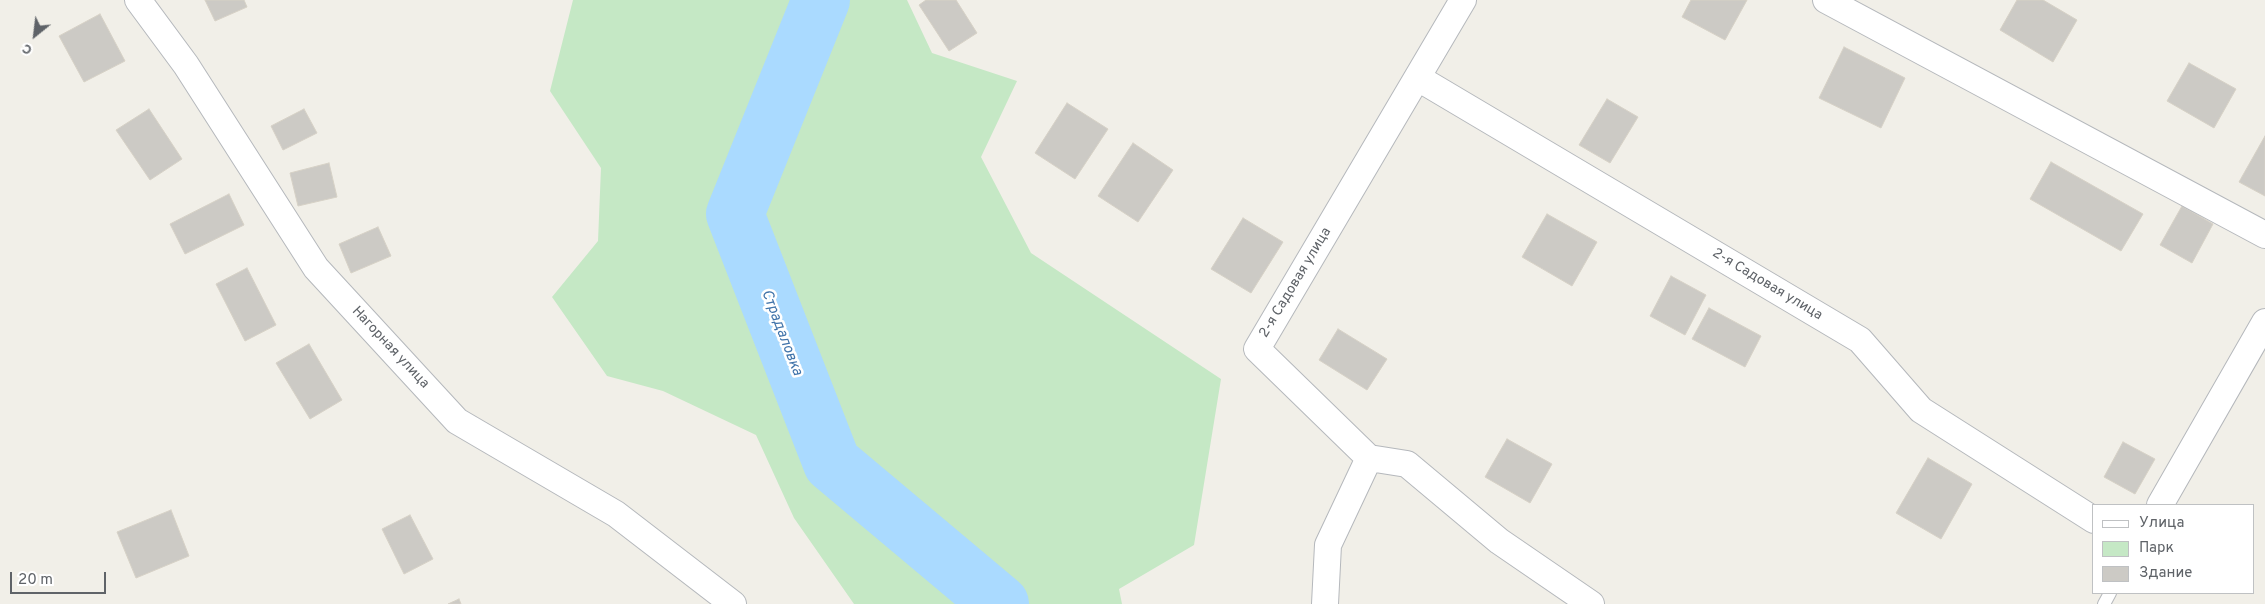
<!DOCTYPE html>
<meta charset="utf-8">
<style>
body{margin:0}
#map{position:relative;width:2265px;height:604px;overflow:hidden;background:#f1efe8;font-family:Overpass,sans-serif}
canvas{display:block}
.legend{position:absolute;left:2092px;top:504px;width:162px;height:90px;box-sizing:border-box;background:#fff;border:1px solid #bfc1c3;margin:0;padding:6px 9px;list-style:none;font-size:15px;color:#5f6368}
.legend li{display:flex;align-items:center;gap:10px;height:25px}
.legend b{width:25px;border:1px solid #bfc1c3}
.north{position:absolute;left:10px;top:10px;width:50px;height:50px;-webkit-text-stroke:4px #fff;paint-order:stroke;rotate:209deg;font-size:14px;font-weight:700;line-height:20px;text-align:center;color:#5f6368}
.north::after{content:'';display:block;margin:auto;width:18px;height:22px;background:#5f6368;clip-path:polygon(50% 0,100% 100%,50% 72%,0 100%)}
.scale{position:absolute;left:10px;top:572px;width:96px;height:22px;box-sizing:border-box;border:2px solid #5f6368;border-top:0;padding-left:6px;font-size:15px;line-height:18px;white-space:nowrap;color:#5f6368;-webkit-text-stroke:4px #fff;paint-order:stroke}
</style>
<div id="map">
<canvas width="2265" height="604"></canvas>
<ul class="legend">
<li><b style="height:6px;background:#fff"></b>Улица</li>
<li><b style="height:14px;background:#c5e8c5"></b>Парк</li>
<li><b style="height:14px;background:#cccac5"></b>Здание</li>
</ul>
<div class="north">С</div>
<div class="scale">20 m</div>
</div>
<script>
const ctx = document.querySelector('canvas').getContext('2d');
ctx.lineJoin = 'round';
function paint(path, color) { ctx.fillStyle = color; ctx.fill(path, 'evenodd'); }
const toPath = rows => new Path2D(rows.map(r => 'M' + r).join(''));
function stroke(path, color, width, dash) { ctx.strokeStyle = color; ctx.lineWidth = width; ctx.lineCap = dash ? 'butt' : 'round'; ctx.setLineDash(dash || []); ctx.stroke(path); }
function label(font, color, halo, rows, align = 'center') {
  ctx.font = font + ' Overpass,sans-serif'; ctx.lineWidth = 5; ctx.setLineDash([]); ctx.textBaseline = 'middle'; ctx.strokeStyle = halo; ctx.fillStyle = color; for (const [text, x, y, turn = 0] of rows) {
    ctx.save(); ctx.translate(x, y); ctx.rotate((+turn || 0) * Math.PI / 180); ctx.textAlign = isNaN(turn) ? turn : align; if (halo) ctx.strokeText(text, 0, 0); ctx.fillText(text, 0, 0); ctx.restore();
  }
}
paint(toPath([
 [573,0,907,0,932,53,1017,81,981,157,1031,253,1221,379,1194,545,1119,589,1122,604,854,604,794,518,756,435,663,391,607,376,552,297,598,241,601,168,550,91]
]), '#c5e8c5');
stroke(toPath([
 [821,0,735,214,832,463,1000,604]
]), '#aadaff', 58);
const building = toPath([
 [205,0,244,0,247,7,215,21,205,0],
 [926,0,956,0,977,33,949,51,919,5,926,0],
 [1691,0,1747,0,1725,40,1682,17,1691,0],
 [2017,0,2043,0,2077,20,2053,62,2000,30,2017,0],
 [100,14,125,61,84,82,59,36,100,14],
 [1844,47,1905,78,1881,128,1819,98,1844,47],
 [2189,63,2236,89,2214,128,2167,101,2189,63],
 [1607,99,1638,117,1610,163,1579,145,1607,99],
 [1067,103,1108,129,1075,179,1035,153,1067,103],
 [149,109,182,159,150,180,116,130,149,109],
 [304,109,317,133,283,150,271,126,304,109],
 [2265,136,2265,196,2239,182,2265,136],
 [1133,143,1173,170,1138,222,1098,196,1133,143],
 [2051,162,2143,214,2121,251,2030,199,2051,162],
 [329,163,337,197,298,206,290,173,329,163],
 [229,194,244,225,185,254,170,224,229,194],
 [2182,206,2213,224,2192,263,2160,245,2182,206],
 [1547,214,1597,242,1572,286,1522,257,1547,214],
 [1243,218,1283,242,1251,293,1211,269,1243,218],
 [378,227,391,256,351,273,339,244,378,227],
 [247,268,276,325,245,341,216,284,247,268],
 [1671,276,1706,295,1685,335,1650,316,1671,276],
 [1709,308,1761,336,1745,367,1692,339,1709,308],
 [1338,329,1387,359,1367,390,1319,360,1338,329],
 [309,344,342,400,310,419,276,363,309,344],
 [1507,439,1552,464,1530,503,1485,477,1507,439],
 [2123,442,2155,459,2135,494,2104,477,2123,442],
 [1928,458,1972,484,1941,539,1896,513,1928,458],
 [171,510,189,556,136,578,117,532,171,510],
 [410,515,433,559,404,574,382,529,410,515],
 [459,599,461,604,448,604,459,599]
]);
paint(building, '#cccac5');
stroke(building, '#d6d1c6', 1);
const lane = toPath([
 [2104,604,2110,593]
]);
const street = toPath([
 [138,0,186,65,316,268,457,421,616,514,733,604],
 [1826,0,2265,235],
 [1418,78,1860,340,1921,410,2094,520],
 [1369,458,1407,464,1499,541,1591,604],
 [2160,505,2265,322],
 [1325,604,1328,545,1369,458,1257,349,1463,0]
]);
stroke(lane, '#b5b8bc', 14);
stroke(street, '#b5b8bc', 28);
stroke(lane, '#fff', 12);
stroke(street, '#fff', 26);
label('14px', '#5f6368', '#fff', [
 ["2-я Садовая улица",1296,283,-59],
 ["2-я Садовая улица",1767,285,31],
 ["Нагорная улица",390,348,47]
]);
label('italic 15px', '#4174aa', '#fff', [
 ["Страдаловка",781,333,69]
]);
</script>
